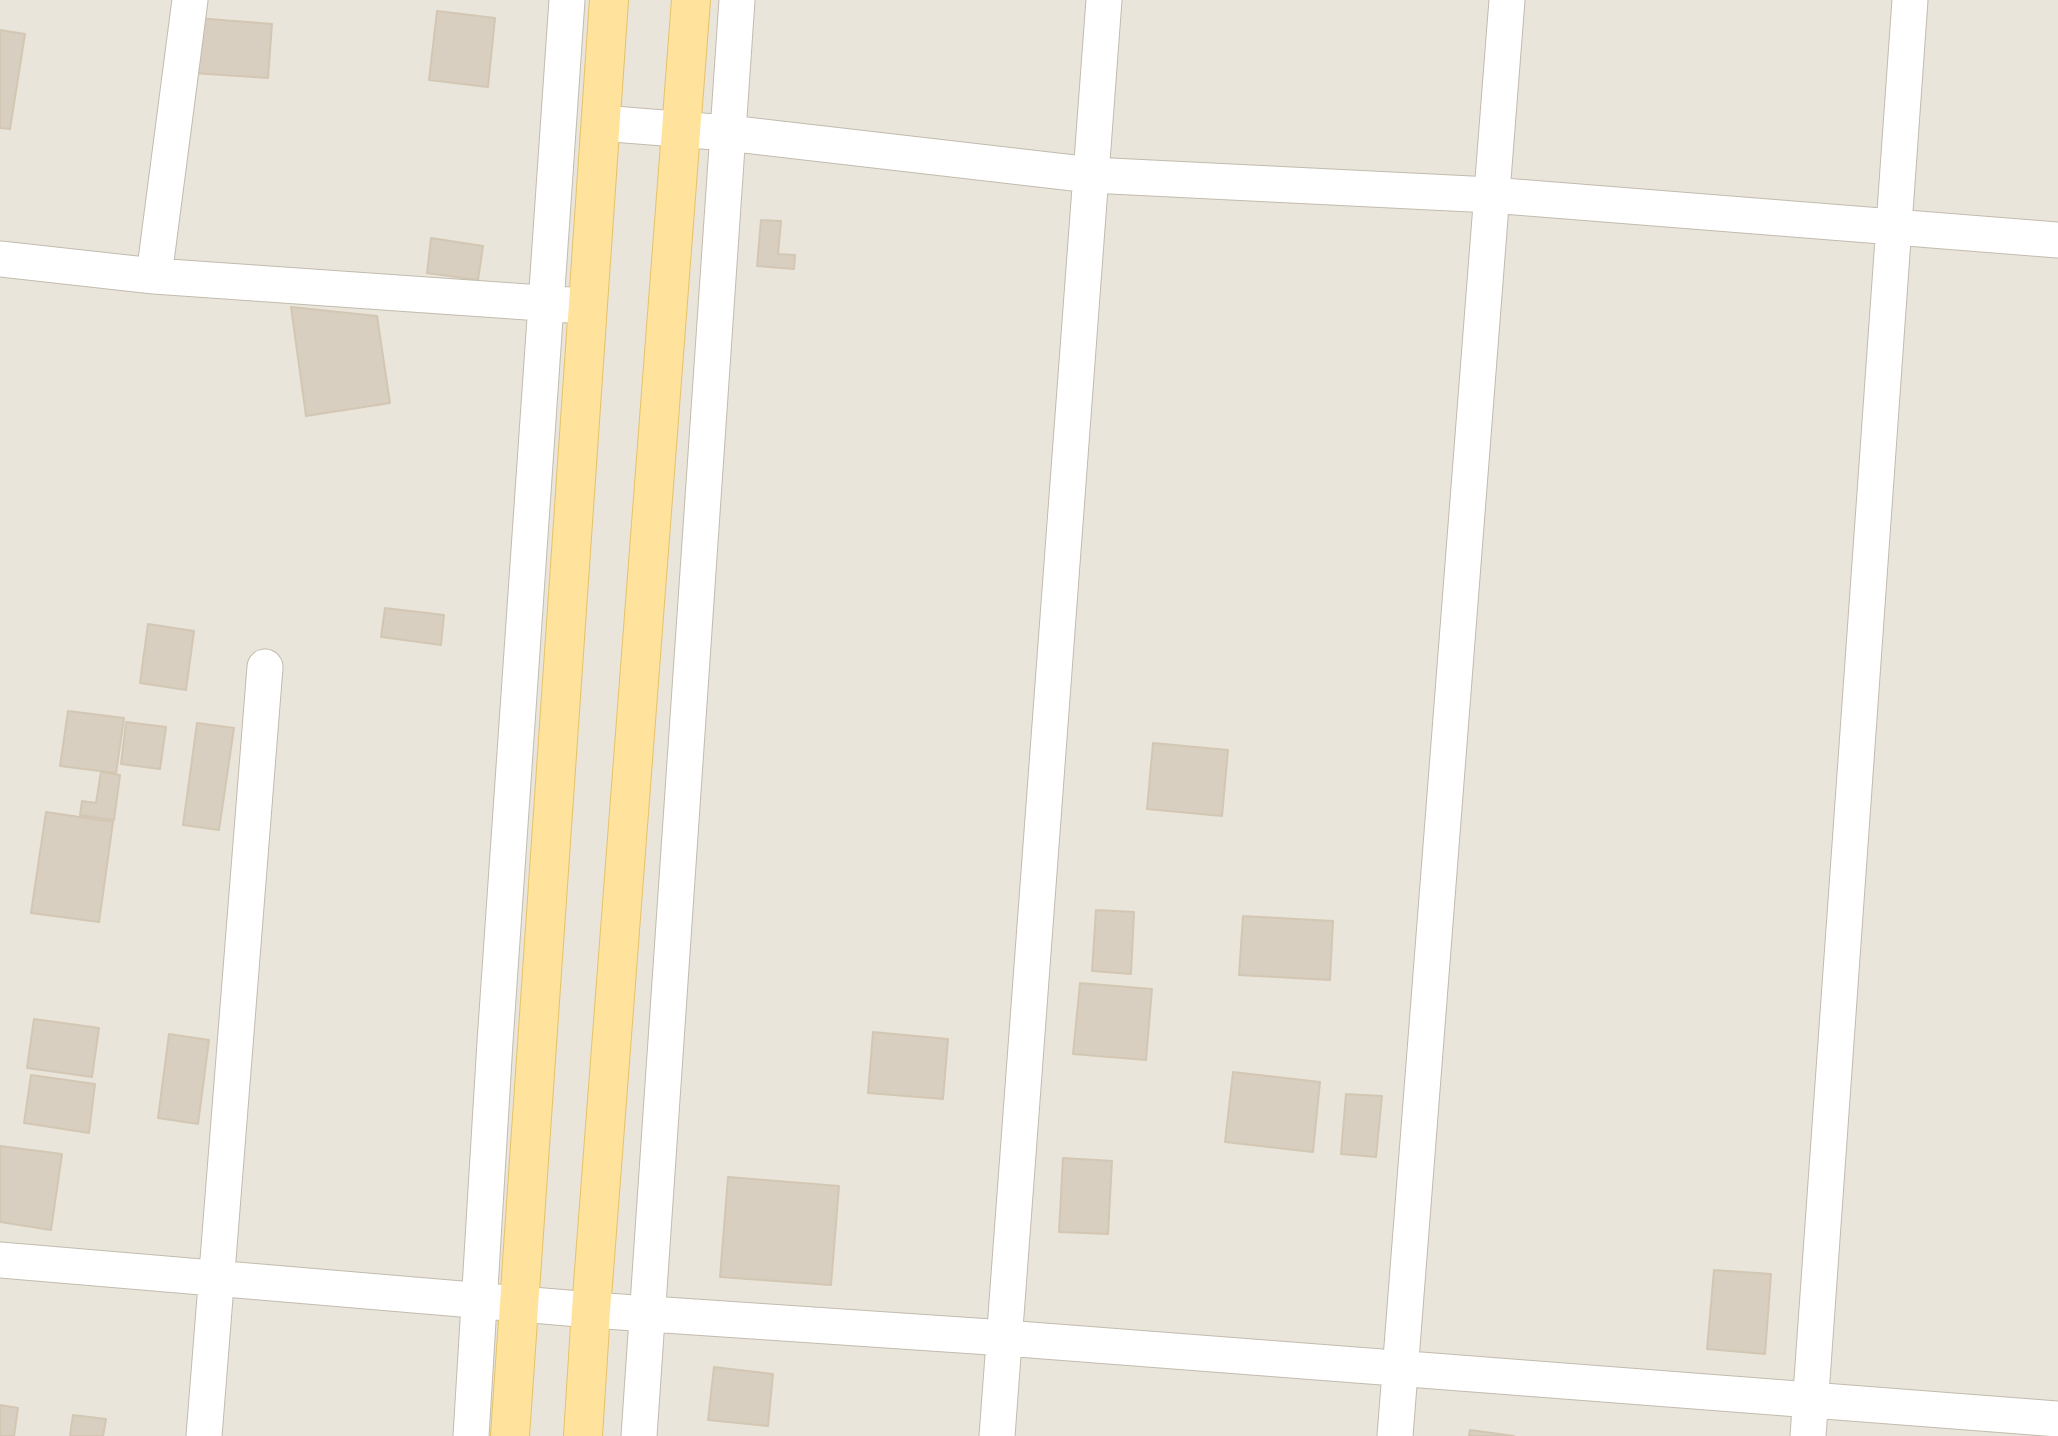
<!DOCTYPE html>
<style>
body{margin:0}
canvas{display:block;background:#f6f3ec}
</style>
<canvas width="2058" height="1436"></canvas>
<script>
const ctx = document.querySelector('canvas').getContext('2d');
ctx.lineJoin = 'round';
function paint(path, color) { ctx.fillStyle = color; ctx.fill(path, 'evenodd'); }
const toPath = rows => new Path2D(rows.map(r => 'M' + r).join(''));
function stroke(path, color, width, dash) { ctx.strokeStyle = color; ctx.lineWidth = width; ctx.lineCap = dash ? 'butt' : 'round'; ctx.setLineDash(dash || []); ctx.stroke(path); }
paint(toPath([
 [0,0,2058,0,2058,1436,0,1436]
]), '#eae5da');
const building = toPath([
 [437,11,495,18,488,87,429,80,437,11],
 [197,18,272,24,268,78,193,73,197,18],
 [0,30,25,34,10,129,0,128,0,30],
 [761,220,781,221,778,254,795,255,794,269,757,266,761,220],
 [431,238,483,246,478,280,427,273,431,238],
 [291,307,377,316,390,403,306,416,291,307],
 [385,608,444,615,441,645,381,637,385,608],
 [148,624,194,631,186,690,140,683,148,624],
 [68,711,124,718,116,773,60,766,68,711],
 [126,722,166,727,160,769,121,764,126,722],
 [197,723,234,728,219,830,183,825,197,723],
 [1153,743,1228,750,1222,816,1147,809,1153,743],
 [101,772,120,775,114,820,80,815,82,801,96,803,101,772],
 [46,812,113,822,99,922,31,913,46,812],
 [1096,910,1134,912,1131,974,1092,971,1096,910],
 [1243,916,1333,921,1330,980,1239,975,1243,916],
 [1080,983,1152,989,1146,1060,1073,1054,1080,983],
 [34,1019,99,1028,92,1077,27,1068,34,1019],
 [873,1032,948,1039,943,1099,868,1093,873,1032],
 [169,1034,209,1040,198,1124,158,1118,169,1034],
 [1233,1072,1320,1082,1313,1152,1225,1142,1233,1072],
 [31,1075,95,1084,89,1133,24,1123,31,1075],
 [1346,1094,1382,1096,1376,1157,1341,1154,1346,1094],
 [0,1146,62,1154,51,1230,0,1222,0,1146],
 [1063,1158,1112,1161,1108,1234,1059,1232,1063,1158],
 [728,1177,839,1186,831,1285,720,1277,728,1177],
 [1714,1270,1771,1274,1765,1354,1707,1349,1714,1270],
 [714,1367,773,1374,768,1426,708,1420,714,1367],
 [0,1405,18,1408,14,1436,0,1436,0,1405],
 [73,1415,106,1419,103,1436,70,1436,73,1415],
 [1470,1430,1514,1436,1469,1436,1470,1430]
]);
paint(building, '#d8cfc1');
stroke(building, '#d3c7b4', 2);
const minor = toPath([
 [600,123,728,133,1091,175,1491,195,2058,240],
 [0,259,154,276,570,305],
 [154,276,190,0],
 [0,1260,591,1310,1005,1338,2058,1419],
 [204,1436,265,667],
 [471,1436,495,1042,567,0],
 [639,1436,737,0],
 [997,1436,1104,0],
 [1395,1436,1507,0],
 [1808,1436,1910,0]
]);
const primary = toPath([
 [510,1436,609,0],
 [583,1436,591,1310,691,0]
]);
stroke(minor, '#c2bbae', 37);
stroke(primary, '#e6c16a', 40);
stroke(minor, '#fff', 35);
stroke(primary, '#ffe39c', 38);
</script>
